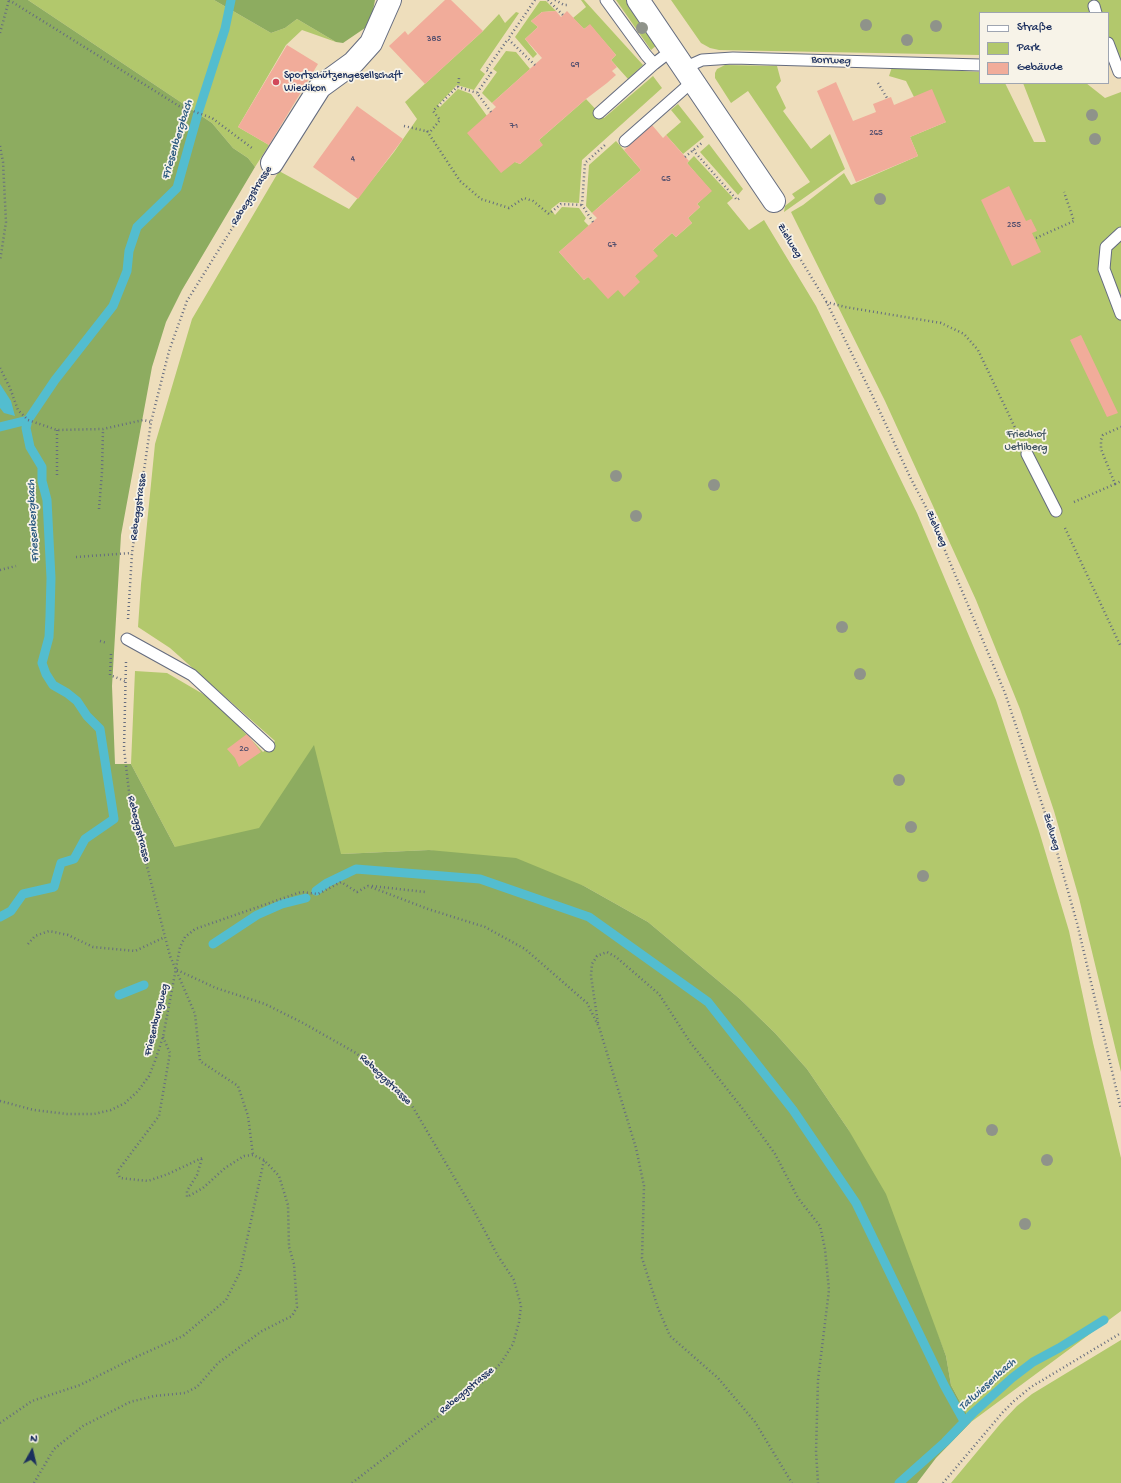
<!DOCTYPE html>
<meta charset="utf-8">
<style>
body{margin:0}
#map{position:relative;width:1121px;height:1483px;overflow:hidden;background:#eedebc;font-family:"Gochi Hand",sans-serif}
canvas{display:block}
.legend{position:absolute;left:979px;top:12px;width:130px;height:72px;box-sizing:border-box;background:#f7f3e8;border:1px solid #9fa5b1;margin:0;padding:5px 7px;list-style:none;font-size:12px;color:#1b2f5e}
.legend li{display:flex;align-items:center;gap:8px;height:20px}
.legend b{width:20px;border:1px solid #9fa5b1}
.north{position:absolute;left:12px;top:1431px;width:40px;height:40px;-webkit-text-stroke:3px #f7f3e8;paint-order:stroke;rotate:8deg;font-size:11px;font-weight:700;line-height:16px;text-align:center;color:#1b2f5e}
.north::after{content:'';display:block;margin:auto;width:14px;height:18px;background:#1b2f5e;clip-path:polygon(50% 0,100% 100%,50% 72%,0 100%)}
</style>
<div id="map">
<canvas width="1121" height="1483"></canvas>
<ul class="legend">
<li><b style="height:5px;background:#fff"></b>Straße</li>
<li><b style="height:11px;background:#b2c86c"></b>Park</li>
<li><b style="height:11px;background:#f1ac9a"></b>Gebäude</li>
</ul>
<div class="north">N</div>
</div>
<script>
const ctx = document.querySelector('canvas').getContext('2d');
ctx.lineJoin = 'round';
function paint(path, color) { ctx.fillStyle = color; ctx.fill(path, 'evenodd'); }
const toPath = rows => new Path2D(rows.map(r => 'M' + r).join(''));
function stroke(path, color, width, dash) { ctx.strokeStyle = color; ctx.lineWidth = width; ctx.lineCap = dash ? 'butt' : 'round'; ctx.setLineDash(dash || []); ctx.stroke(path); }
function label(font, color, halo, rows, align = 'center') {
  ctx.font = font + ' "Gochi Hand",sans-serif'; ctx.lineWidth = 3.5; ctx.setLineDash([]); ctx.textBaseline = 'middle'; ctx.strokeStyle = halo; ctx.fillStyle = color; for (const [text, x, y, turn = 0] of rows) {
    ctx.save(); ctx.translate(x, y); ctx.rotate((+turn || 0) * Math.PI / 180); ctx.textAlign = isNaN(turn) ? turn : align; if (halo) ctx.strokeText(text, 0, 0); ctx.fillText(text, 0, 0); ctx.restore();
  }
}
paint(toPath([
 [28,0,214,0,271,33,285,28,297,19,336,42,302,30,286,45,238,127,269,145,255,167,248,158,233,148,212,123],
 [581,0,584,0,643,65,628,79,611,60,616,55,590,25,584,29,573,18,586,7],
 [616,0,628,0,658,44,651,50],
 [671,0,1121,0,1121,59,1108,59,1108,13,980,13,980,55,719,50,710,48,701,43],
 [540,1,546,1,556,11,542,12,531,21,538,27,525,39,537,54,533,58,515,37],
 [516,12,519,13,480,70,485,74,474,90,457,85,438,105,440,107,458,89,471,94,487,116,515,162,520,164,542,145,539,140,586,99,604,118,653,76,662,88,582,160,579,203,560,202,551,209,555,215,562,207,579,208,586,218,584,221,589,226,559,252,584,280,588,277,618,289,635,276,653,250,672,233,676,237,692,223,688,218,700,207,697,204,711,191,687,163,694,156,733,198,727,203,749,230,764,220,816,306,917,513,996,700,1039,831,1069,931,1093,1043,1121,1158,1121,1311,971,1422,951,1385,946,1356,929,1313,848,1129,807,1069,775,1033,740,999,648,922,584,886,429,850,341,854,175,847,131,764,135,671,167,673,215,701,263,752,275,741,170,648,138,627,141,584,155,444,192,319,279,171,349,209,394,152,417,119,405,102,483,31,499,14,505,23],
 [506,51,516,52,530,69,492,103,482,93,497,72,493,69],
 [725,65,777,66,781,81,776,87,786,108,783,111,811,149,830,134,845,169,784,212,785,206,795,198,792,194,810,182,748,91,731,103,715,78,715,73,717,69],
 [892,67,980,72,980,83,1005,83,1034,142,1046,142,1023,83,1086,83,1105,98,1121,92,1121,1072,1079,898,1054,811,1020,709,976,600,885,401,791,212,803,205,844,173,851,185,918,156,910,137,946,122,914,97,906,81,889,76],
 [678,104,704,137,683,154,666,135,681,122,671,110],
 [616,141,641,170,592,213,586,206,589,165],
 [709,144,743,189,738,195,700,152],
 [1121,1340,1121,1483,951,1483,1001,1423,1017,1406,1032,1394]
]), '#b2c86c');
paint(toPath([
 [0,0,28,0,212,123,233,148,248,158,255,167,182,290,166,322,152,367,121,535,112,686,115,764,131,764,175,847,259,828,314,745,341,854,429,850,516,858,584,886,648,922,740,999,775,1033,807,1069,848,1129,886,1194,946,1356,951,1385,971,1422,936,1458,917,1483,0,1483],
 [214,0,375,0,372,16,365,28,343,43,336,42,297,19,285,28,271,33]
]), '#8dac60');
paint(toPath([
 [0,384,11,401,15,416,4,413,0,408]
]), '#53bdcf');
stroke(toPath([
 [0,427,28,420],
 [316,891,327,883,356,869,480,879,589,917,708,1002,793,1110,856,1203,944,1385,964,1421],
 [0,917,11,911,23,894,54,887,61,863,74,859,85,839,114,819,100,729,87,716,77,701,67,693,53,685,46,674,42,663,49,637,50,616,51,578,47,500,42,481,42,467,30,447,26,428,28,420,55,380,113,306,127,271,129,251,137,227,177,188,198,113,225,29,231,0],
 [213,944,257,915,282,904,306,898],
 [119,995,144,985],
 [899,1483,945,1442,973,1413,1012,1378,1033,1362,1059,1348,1104,1320]
]), '#53bdcf', 9);
paint(toPath([
 [445,0,451,0,483,31,425,84,389,46,405,31,408,35],
 [556,11,561,17,567,11,584,29,590,24,616,55,611,60,617,67,612,71,616,75,607,83,586,99,539,140,543,145,520,164,515,162,501,173,467,133,496,107,492,103,542,58,525,39,538,27,531,21,542,12],
 [287,45,318,64,269,145,238,127],
 [836,82,853,121,876,112,873,104,891,97,894,105,932,89,946,122,910,137,918,156,856,182,817,91],
 [357,106,403,139,358,199,313,167],
 [652,125,663,138,666,135,689,161,687,163,712,191,697,204,700,207,688,218,692,223,676,237,672,233,653,250,658,256,635,276,640,282,624,297,618,290,608,299,588,277,584,280,559,252,597,218,592,213,641,170,624,150],
 [1009,186,1026,221,1031,219,1037,231,1032,233,1041,252,1012,266,981,200],
 [1081,335,1118,413,1107,417,1070,340],
 [247,734,261,752,239,767,235,758,227,749]
]), '#f1ac9a');
const lane = toPath([
 [606,0,646,55,654,64],
 [1094,6,1096,13],
 [1108,43,1119,72],
 [684,68,702,60,733,58,980,65],
 [599,113,654,64,672,50],
 [625,141,693,81],
 [1121,233,1106,247,1104,269,1121,314],
 [1027,454,1056,511],
 [127,639,192,675,269,746]
]);
const street = toPath([
 [638,0,774,201],
 [272,163,320,87,353,63,371,43,390,0]
]);
stroke(lane, '#656c7f', 13);
stroke(street, '#656c7f', 24);
stroke(toPath([
 [9,0,179,106,212,118,252,148],
 [535,0,508,39,535,65],
 [548,0,563,15],
 [555,0,564,5,569,5],
 [0,33,9,0],
 [878,83,887,98],
 [458,87,459,78],
 [491,112,477,93,491,73,486,70,508,39],
 [404,126,430,132,440,120,433,111,457,87,458,87,477,93],
 [427,131,460,181,481,199,509,208,524,198,533,201,549,214,561,204,582,205],
 [0,146,3,162,6,222,0,261],
 [693,150,737,200,740,198],
 [685,157,703,142],
 [593,222,582,205,585,163,605,145],
 [780,226,826,301,875,401,910,477,930,515,1005,693,1051,831,1077,923,1121,1109],
 [1036,238,1074,221,1064,192],
 [826,302,845,307,941,323,964,334,978,350,1019,436],
 [0,368,10,388,18,410,28,420,57,430,103,429,143,420,151,422],
 [57,430,57,477],
 [1115,484,1121,481],
 [1074,502,1115,484,1101,449,1101,440,1103,435,1121,427],
 [99,509,102,472,103,429],
 [1065,528,1121,647],
 [76,557,132,553],
 [0,570,16,566],
 [128,619,132,553,151,422,169,351,187,301,259,185],
 [100,641,107,643],
 [111,654,110,675,125,681],
 [126,662,124,749,130,800,165,937,170,956,195,1014,200,1061,238,1086,248,1116,253,1155],
 [372,886,425,892],
 [28,944,35,936,49,931,68,935,93,947,135,951,165,937],
 [177,970,216,988,265,1004,303,1023,356,1053,385,1077,411,1104,474,1211,498,1256,514,1280,521,1306,519,1322,513,1344,501,1363,484,1381,352,1483],
 [598,1023,591,976,592,964,597,956,607,952,616,957,659,994,690,1042,742,1108,775,1154,798,1198,820,1226,825,1249,829,1290,818,1380,816,1452,818,1483],
 [163,1037,170,1053,159,1116,117,1172,120,1178,148,1181,168,1174,202,1158],
 [0,1101,34,1110,67,1114,94,1114,111,1110,125,1103,138,1091,149,1076,155,1061,163,1037,180,947,185,937,195,929,301,892,318,894,341,882,357,892,368,886,428,909,485,927,525,949,587,1003,599,1027,636,1148,644,1186,642,1258,658,1308,670,1336,718,1378,755,1422,792,1483],
 [0,1423,32,1401,80,1385,136,1357,183,1336,226,1300,240,1272,264,1160],
 [34,1483,54,1449,83,1426,130,1402,154,1396,185,1393,197,1387,218,1363,262,1331,292,1316,297,1307,294,1264,289,1247,288,1205,279,1176,264,1160,253,1155,244,1156,225,1168,203,1188,187,1197,187,1191,197,1175,202,1158],
 [943,1483,1003,1412,1014,1401,1031,1387,1121,1333]
]), '#656c7f', 2.5, [1, 3]);
stroke(lane, '#fff', 11);
stroke(street, '#fff', 22);
ctx.fillStyle = '#8f938a';
for (const [x, y] of [
 [866,25],
 [936,26],
 [642,28],
 [907,40],
 [1092,115],
 [1095,139],
 [880,199],
 [616,476],
 [714,485],
 [636,516],
 [842,627],
 [860,674],
 [899,780],
 [911,827],
 [923,876],
 [992,1130],
 [1047,1160],
 [1025,1224]
]) { ctx.beginPath(); ctx.arc(x, y, 6, 0, 2 * Math.PI); ctx.fill(); }
for (const [x, y, r, color] of [
 [276,82,4,"#d1495b"]
]) { const dot = new Path2D(); dot.arc(x, y, r, 0, 2 * Math.PI); ctx.fillStyle = color; ctx.fill(dot); stroke(dot, '#f7f3e8', 1.5); }
label('9px', '#504e6d', null, [
 ["385",434,40],
 ["69",575,66],
 ["71",514,127],
 ["265",876,134],
 ["4",353,160],
 ["65",666,180],
 ["255",1014,226],
 ["67",612,246],
 ["20",244,750]
]);
label('11px', '#1b2f5e', '#f7f3e8', [
 ["Borrweg",831,61,2],
 ["Rebeggstrasse",252,196,-58],
 ["Zielweg",789,241,59],
 ["Rebeggstrasse",139,507,-82],
 ["Zielweg",936,529,66],
 ["Rebeggstrasse",138,829,76],
 ["Zielweg",1051,832,73],
 ["Friesenburgweg",157,1020,-76],
 ["Rebeggstrasse",385,1080,44],
 ["Rebeggstrasse",467,1391,-40]
]);
label('11px', '#1b2f5e', '#f7f3e8', [
 ["Sportschützengesellschaft",284,76],
 ["Wiedikon",284,89]
], 'left');
label('11px', '#415562', '#f7f3e8', [
 ["Friedhof",1026,435],
 ["Uetliberg",1026,448]
]);
label('italic 12px', '#2c5a80', '#f7f3e8', [
 ["Friesenbergbach",178,140,-73],
 ["Friesenbergbach",34,521,-93],
 ["Talwiesenbach",988,1385,-42]
]);
</script>
